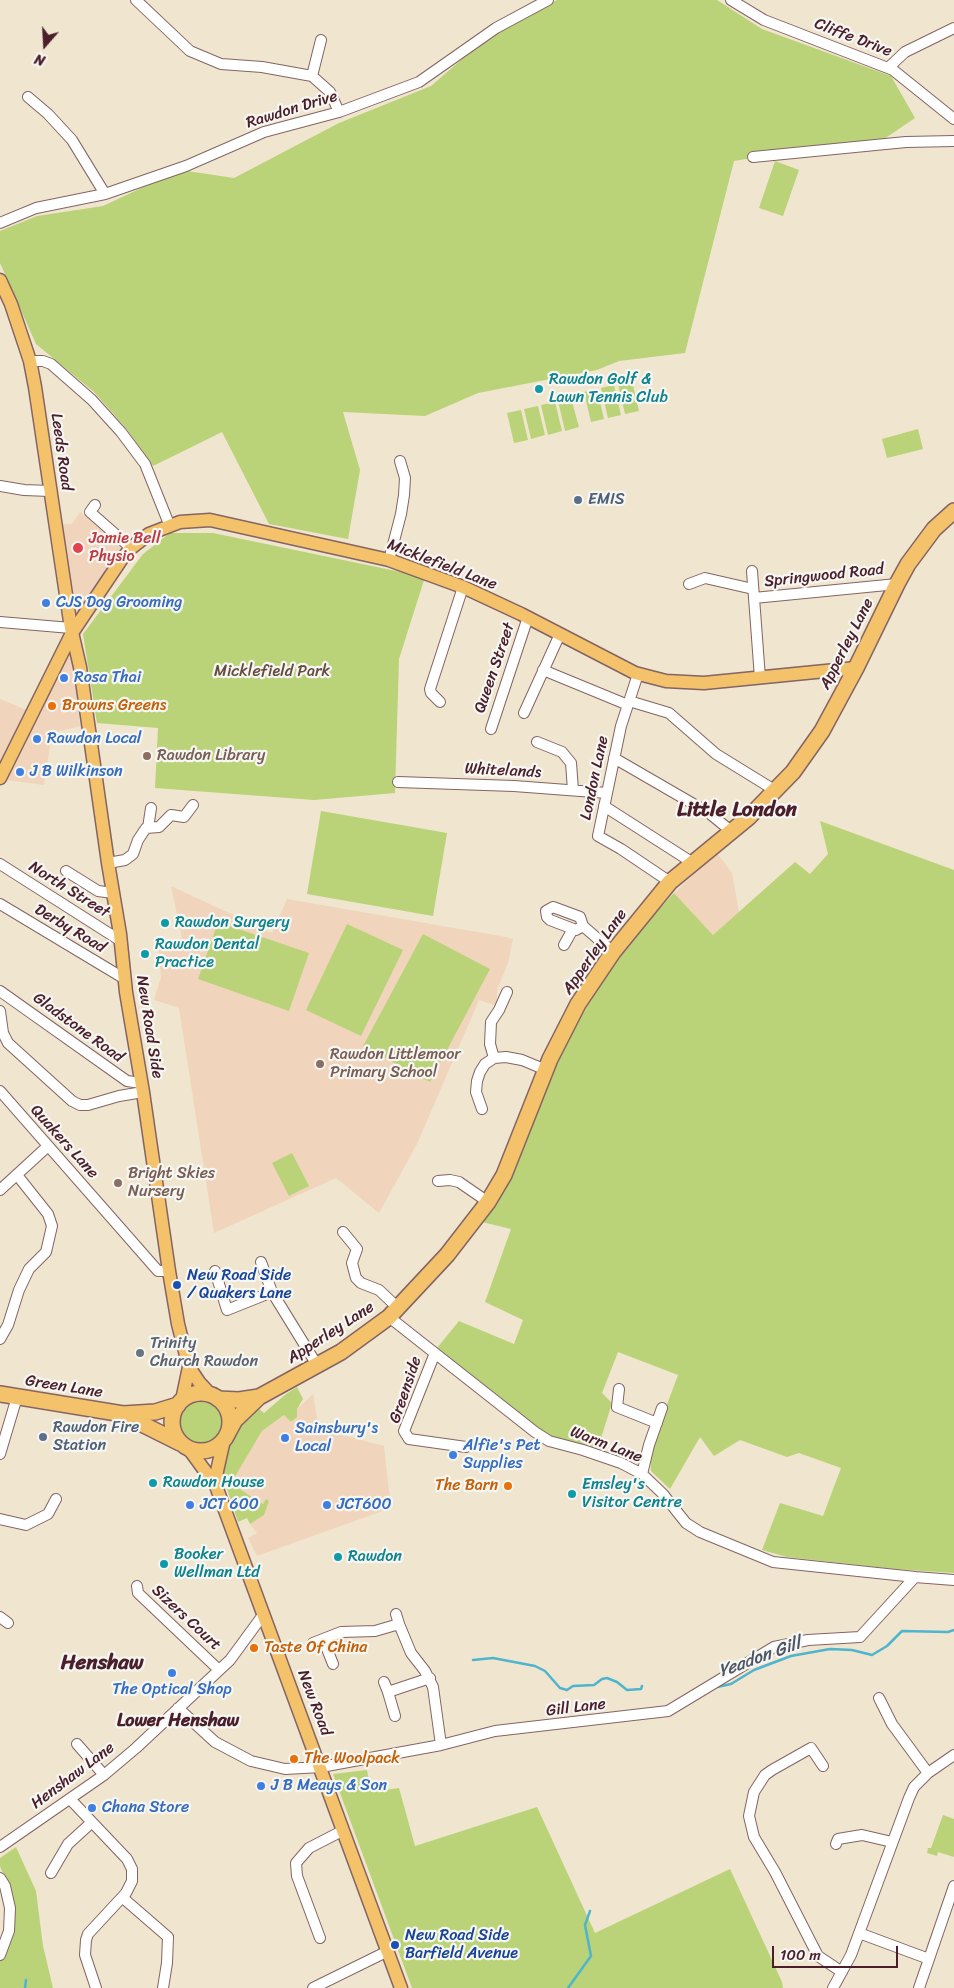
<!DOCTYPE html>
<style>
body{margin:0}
#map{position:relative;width:954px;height:1988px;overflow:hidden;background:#f0e5ce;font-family:Sriracha,sans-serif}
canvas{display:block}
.north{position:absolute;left:20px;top:20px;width:50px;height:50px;-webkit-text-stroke:4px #f6f6f2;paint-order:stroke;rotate:199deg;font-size:14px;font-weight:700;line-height:20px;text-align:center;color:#4a1f2b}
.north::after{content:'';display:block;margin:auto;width:18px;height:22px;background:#4a1f2b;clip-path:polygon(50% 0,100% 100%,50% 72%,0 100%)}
.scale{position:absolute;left:772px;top:1946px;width:126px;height:22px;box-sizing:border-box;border:2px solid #4a1f2b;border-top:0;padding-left:6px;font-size:15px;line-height:18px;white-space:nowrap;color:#4a1f2b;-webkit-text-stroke:4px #f6f6f2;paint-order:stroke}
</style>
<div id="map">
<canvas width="954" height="1988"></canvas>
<div class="north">N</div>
<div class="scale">100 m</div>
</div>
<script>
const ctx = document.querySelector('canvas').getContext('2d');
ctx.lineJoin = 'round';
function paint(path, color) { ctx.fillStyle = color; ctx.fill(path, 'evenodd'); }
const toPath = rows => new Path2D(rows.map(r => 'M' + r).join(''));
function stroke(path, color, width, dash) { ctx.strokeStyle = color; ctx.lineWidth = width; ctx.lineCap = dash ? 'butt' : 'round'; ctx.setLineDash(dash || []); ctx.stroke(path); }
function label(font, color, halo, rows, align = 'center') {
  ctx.font = font + ' Sriracha,sans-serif'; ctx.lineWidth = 4.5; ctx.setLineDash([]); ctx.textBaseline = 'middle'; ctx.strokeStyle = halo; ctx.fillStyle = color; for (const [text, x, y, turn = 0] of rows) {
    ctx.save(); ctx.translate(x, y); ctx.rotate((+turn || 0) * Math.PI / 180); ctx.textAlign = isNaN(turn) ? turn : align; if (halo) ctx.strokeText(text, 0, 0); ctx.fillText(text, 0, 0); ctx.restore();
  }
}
paint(toPath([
 [80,512,123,545,108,566,72,658,80,726,52,733,44,785,7,780,0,785,0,699,27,710,74,622,62,524,72,524],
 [717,853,732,873,739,912,713,935,674,893],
 [171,886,272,933,287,899,506,937,513,939,508,963,497,990,497,1006,479,1000,417,1144,379,1213,336,1178,214,1233,179,1008,154,1000,161,977,158,944,182,938],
 [313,1394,319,1429,384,1446,391,1508,257,1556,248,1538,257,1533,250,1524,264,1515,266,1499,263,1504,237,1488,233,1480,262,1431,284,1415,291,1422,297,1417,297,1409]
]), '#f0d5bc');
paint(toPath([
 [557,0,717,0,762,29,891,76,915,118,881,141,813,148,734,161,685,353,619,361,597,370,478,393,425,416,343,412,360,470,348,539,269,524,222,432,153,466,125,427,94,392,36,344,0,263,0,231,37,216,103,206,180,170,234,178,339,123,431,86,490,35],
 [775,161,799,170,783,216,759,208],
 [632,381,639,411,625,414,618,384],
 [614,385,621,415,608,418,601,388],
 [597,389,604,419,591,422,584,392],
 [571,398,579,427,565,431,558,401],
 [555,402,562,431,548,435,541,405],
 [538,406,545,435,531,439,524,409],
 [521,410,528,440,514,443,507,413],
 [918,429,923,449,887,458,882,439],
 [170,533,213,533,425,577,399,659,395,793,314,800,155,788,158,728,97,723,83,634,143,554],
 [321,811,447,833,433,916,307,894],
 [820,821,954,870,954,1573,894,1569,787,1557,762,1550,780,1503,823,1516,841,1468,799,1453,787,1457,740,1440,714,1456,700,1437,670,1489,651,1471,650,1450,678,1375,618,1352,602,1393,612,1403,598,1448,548,1436,437,1348,459,1321,514,1344,523,1320,485,1302,511,1229,482,1222,508,1185,530,1122,573,1029,624,948,674,893,713,935,795,862,810,874,828,854],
 [218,922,309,953,289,1011,198,979],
 [347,924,403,950,361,1036,306,1010],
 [423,934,490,969,430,1082,363,1046],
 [292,1153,309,1186,289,1196,272,1163],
 [297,1387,303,1399,297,1409,297,1417,291,1422,284,1415,262,1431,233,1480,240,1484,238,1488,263,1504,266,1499,269,1501,264,1515,250,1524,247,1518,238,1522,227,1489,228,1481,223,1480,224,1464,234,1435,246,1419,258,1408,264,1413,286,1394],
 '178 1422a23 23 0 1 1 46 0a23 23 0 1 1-46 0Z',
 [367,1770,371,1792,399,1788,415,1846,537,1807,595,1933,730,1869,782,1982,783,1988,412,1988,333,1774],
 [943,1815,954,1819,954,1857,938,1852,937,1856,927,1853,928,1848,931,1848],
 [16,1847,36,1891,43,1946,53,1988,0,1988,0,1961,6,1953,13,1900,0,1866,0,1858]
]), '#bad378');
stroke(toPath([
 [473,1660,493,1658,535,1666,545,1671,560,1688,567,1690,573,1686,594,1685,602,1679,607,1678,617,1682,627,1690,641,1689,642,1686],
 [717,1687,731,1684,754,1670,791,1656,830,1649,852,1650,872,1655,887,1646,902,1631,948,1632,954,1630],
 [25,1988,26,1980],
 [568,1988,591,1956,585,1925,590,1911]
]), '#4fb4ce', 2.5);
const minor = toPath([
 [136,0,190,51,221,64,262,67,312,76,330,92,339,112],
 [731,0,764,20,893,70,954,119],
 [888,68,905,52,954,28],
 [312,76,321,40],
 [28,97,48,114,72,140,105,194],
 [753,157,906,142,954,141],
 [0,223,36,208,105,194,186,166,264,132,339,112,419,82,496,28,548,0],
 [30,361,43,361,51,364,92,400,121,432,145,464,169,524],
 [0,486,24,490,50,491],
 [95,505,90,512,131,548],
 [389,560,401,514,404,495,405,478,400,461],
 [752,571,760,678],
 [689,584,705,578,753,589],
 [754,598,897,584],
 [0,622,71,628],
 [543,670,628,705],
 [638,674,621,726,598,836,621,849,670,882],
 [629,701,669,713,716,754,776,791],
 [440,702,431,693,430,689,463,587],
 [524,713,560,634],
 [491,729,528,617],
 [537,742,562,752,571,763,573,790],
 [614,758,709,813,731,831],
 [398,782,514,786,607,793],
 [604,806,693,863],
 [148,828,151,808],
 [108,863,125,860,133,854,138,840,146,828,159,827,171,815,184,817,193,805],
 [0,864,121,941],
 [66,871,98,891,113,893],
 [0,904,125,979],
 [583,926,576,930,550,920,547,917,546,911,553,907,580,917,583,926,613,952],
 [564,945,573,929],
 [0,991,127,1081,141,1083],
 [0,1011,3,1033,8,1043,72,1101,80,1105,88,1105,119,1096,143,1092],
 [494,1058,490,1044,491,1022,499,1010,507,992],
 [0,1091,158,1271,169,1271],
 [482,1109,476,1092,477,1081,480,1072,485,1064,494,1058,506,1057,522,1060,546,1070],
 [438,1181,450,1180,459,1182,488,1202],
 [0,1190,48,1146],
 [343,1232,357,1249,352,1263,356,1278,361,1283,379,1290,397,1307],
 [261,1262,272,1292],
 [215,1271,227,1310,272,1292,317,1365],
 [389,1317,535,1432,549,1441,583,1450,621,1463,642,1474,663,1494,686,1523,700,1532,773,1562,915,1577],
 [0,1339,8,1325,19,1290,29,1269,46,1252,52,1226,48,1214,17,1175],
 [435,1353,404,1431,409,1439,466,1447],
 [619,1389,617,1407,657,1423],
 [0,1454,17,1397],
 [642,1474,649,1445,662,1408],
 [0,1519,26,1525,48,1514,56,1499],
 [137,1586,138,1593,219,1670],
 [396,1614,399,1624],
 [0,1617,8,1623],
 [323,1639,333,1664],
 [313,1643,341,1632,375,1631,399,1624,411,1653,425,1671,433,1687,441,1745],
 [384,1682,388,1692],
 [879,1698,892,1724,928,1773],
 [178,1708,215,1742,251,1761,285,1769,321,1767,441,1745,495,1731,668,1711,774,1647,808,1640,860,1637,915,1577,954,1580],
 [395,1716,388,1692,430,1678],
 [77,1744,104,1775],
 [823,1766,811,1748,772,1770,765,1775,754,1792,749,1816,754,1837,775,1872,818,1956,842,1972],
 [70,1799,127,1859,132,1869,132,1881,126,1893,88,1934,86,1940,85,1955,96,1988],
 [836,1844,838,1839,862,1835,892,1842],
 [0,1847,104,1775,136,1748,230,1660,263,1615],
 [51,1873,68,1844,91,1823],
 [0,1878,5,1886,10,1908,9,1931,0,1955],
 [123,1898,168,1937,167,1963,163,1988],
 [859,1933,929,1959],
 [320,1938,297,1876,296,1863,309,1848,342,1831],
 [313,1988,388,1951],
 [833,1988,851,1955,909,1798,914,1787,928,1773,954,1755],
 [919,1988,954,1886]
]);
const major = toPath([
 [0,280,11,304,30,361,35,387,71,628,80,667,108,863,120,934,126,992,143,1092,169,1271,178,1324,189,1367,199,1382,211,1395],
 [0,778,72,633,121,560,131,548,149,534,180,522,210,520,389,560,463,587,521,614,635,673,666,681,704,683,856,668],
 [182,1400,189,1367],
 [189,1449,216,1486,401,1988],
 [216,1486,217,1471,224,1440]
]);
const highway = toPath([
 '172 1422a29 29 0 1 1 58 0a29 29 0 1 1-58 0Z',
 [0,1394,123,1414,155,1412,178,1405],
 [218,1399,239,1400,259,1397],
 [124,1415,180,1443],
 [229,1431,235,1420,259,1397,341,1352,389,1317,447,1255,488,1202,504,1175,550,1059,578,1004,613,952,670,882,749,817,793,772,822,731,856,668,897,584,908,564,934,529,954,511]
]);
stroke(minor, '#846464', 12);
stroke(major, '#846464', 15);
stroke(highway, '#846464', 18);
stroke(minor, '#fff', 10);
stroke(major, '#f3c26a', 12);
stroke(highway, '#f3c26a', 15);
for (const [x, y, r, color] of [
 [539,389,5,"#0f9aa8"],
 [578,500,5,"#5c6f8a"],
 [78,548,6,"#e0444e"],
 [46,603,5,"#3f7fe0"],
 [64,678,5,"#3f7fe0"],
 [52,706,5,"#e8710a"],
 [37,739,5,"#3f7fe0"],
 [147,756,5,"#8d6e63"],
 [20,772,5,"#3f7fe0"],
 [165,923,5,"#0f9aa8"],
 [145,954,5,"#0f9aa8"],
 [320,1064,5,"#8d6e63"],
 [118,1183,5,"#8d6e63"],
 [177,1285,5,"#1a4fb4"],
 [140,1353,5,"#6b7280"],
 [43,1437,5,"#5c6f8a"],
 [285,1438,5,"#3f7fe0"],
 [453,1455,5,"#3f7fe0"],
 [153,1483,5,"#0f9aa8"],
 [508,1486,5,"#e8710a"],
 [572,1494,5,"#0f9aa8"],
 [190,1505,5,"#3f7fe0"],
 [327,1505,5,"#3f7fe0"],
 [338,1557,5,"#0f9aa8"],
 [164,1564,5,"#0f9aa8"],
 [254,1648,5,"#e8710a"],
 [172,1673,5,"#3f7fe0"],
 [294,1759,5,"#e8710a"],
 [261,1786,5,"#3f7fe0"],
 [92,1808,5,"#3f7fe0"],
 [395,1945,5,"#1a4fb4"]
]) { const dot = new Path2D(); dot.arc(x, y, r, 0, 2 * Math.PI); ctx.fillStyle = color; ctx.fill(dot); stroke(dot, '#f6f6f2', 2); }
label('16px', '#4a1f2b', '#f6f6f2', [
 ["Cliffe Drive",853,38,21],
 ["Rawdon Drive",292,110,-17],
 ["Leeds Road",61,452,82],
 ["Micklefield Lane",442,565,21],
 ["Springwood Road",824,576,-6],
 ["Apperley Lane",847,644,-63],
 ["Queen Street",495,668,-71],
 ["Whitelands",503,771,3],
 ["London Lane",595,778,-78],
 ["North Street",69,890,32],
 ["Derby Road",70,929,31],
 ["Apperley Lane",595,952,-55],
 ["New Road Side",149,1027,81],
 ["Gladstone Road",78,1028,36],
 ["Quakers Lane",64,1142,48],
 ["Apperley Lane",331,1333,-33],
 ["Green Lane",64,1387,9],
 ["Greenside",406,1390,-71],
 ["Warm Lane",606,1445,21],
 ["Sizers Court",186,1618,43],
 ["New Road",314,1703,69],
 ["Gill Lane",576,1708,-7],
 ["Henshaw Lane",73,1776,-37]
]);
label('16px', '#0d838f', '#f6f6f2', [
 ["Rawdon Golf &",549,380],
 ["Lawn Tennis Club",549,398],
 ["Rawdon Surgery",175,923],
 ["Rawdon Dental",155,945],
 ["Practice",155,963],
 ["Rawdon House",163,1483],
 ["Emsley's",582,1485],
 ["Visitor Centre",582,1503],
 ["Booker",174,1555],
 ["Wellman Ltd",174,1573],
 ["Rawdon",348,1557]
], 'left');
label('16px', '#4e5e75', '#f6f6f2', [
 ["EMIS",588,500],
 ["Rawdon Fire",53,1428],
 ["Station",53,1446]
], 'left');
label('16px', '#be3a42', '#f6f6f2', [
 ["Jamie Bell",89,539],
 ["Physio",89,557]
], 'left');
label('16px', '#366cbe', '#f6f6f2', [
 ["CJS Dog Grooming",56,603],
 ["Rosa Thai",74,678],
 ["Rawdon Local",47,739],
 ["J B Wilkinson",30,772],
 ["Sainsbury's",295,1429],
 ["Local",295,1447],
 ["Alfie's Pet",463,1446],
 ["Supplies",463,1464],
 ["JCT 600",200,1505],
 ["JCT600",337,1505],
 ["The Optical Shop",172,1690,"center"],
 ["J B Meays & Son",271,1786],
 ["Chana Store",102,1808]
], 'left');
label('16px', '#664c3e', '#f6f6f2', [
 ["Micklefield Park",272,672]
]);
label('16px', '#c56008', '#f6f6f2', [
 ["Browns Greens",62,706],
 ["The Barn",498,1486,"right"],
 ["Taste Of China",264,1648],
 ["The Woolpack",304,1759]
], 'left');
label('16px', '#785e54', '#f6f6f2', [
 ["Rawdon Library",157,756],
 ["Rawdon Littlemoor",330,1055],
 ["Primary School",330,1073],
 ["Bright Skies",128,1174],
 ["Nursery",128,1192]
], 'left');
label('16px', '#164399', '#f6f6f2', [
 ["New Road Side",187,1276],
 ["/ Quakers Lane",187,1294],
 ["New Road Side",405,1936],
 ["Barfield Avenue",405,1954]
], 'left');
label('16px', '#5b616d', '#f6f6f2', [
 ["Trinity",150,1344],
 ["Church Rawdon",150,1362]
], 'left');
label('italic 18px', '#4c5364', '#f6f6f2', [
 ["Yeadon Gill",760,1658,-20]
]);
label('bold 18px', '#4a1f2b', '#f6f6f2', [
 ["Lower Henshaw",178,1721]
]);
label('bold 21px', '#4a1f2b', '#f6f6f2', [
 ["Little London",737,811],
 ["Henshaw",102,1664]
]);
</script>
